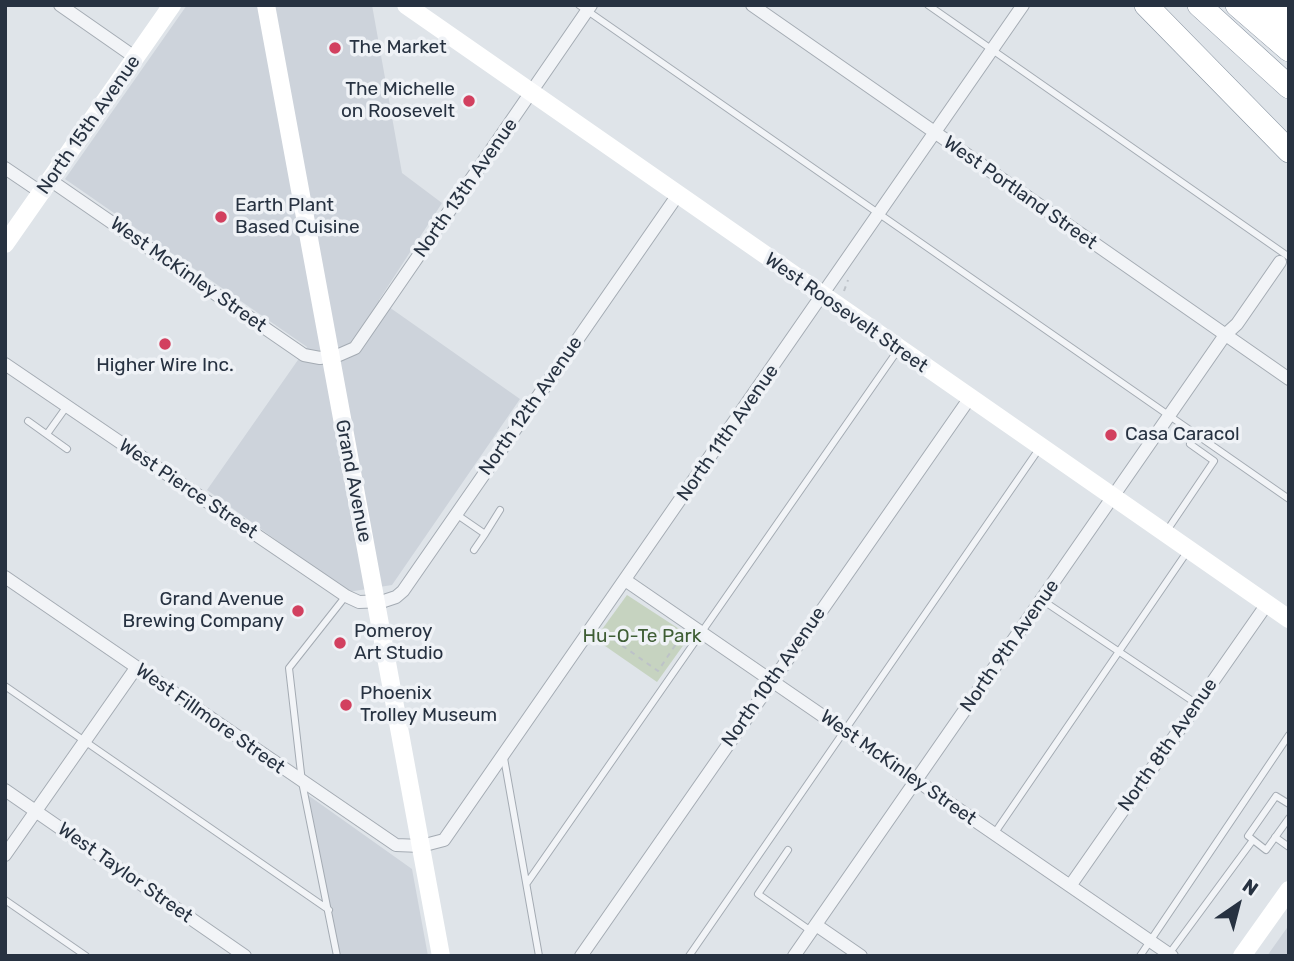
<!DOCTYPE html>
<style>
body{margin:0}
#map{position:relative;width:1294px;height:961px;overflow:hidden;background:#dfe4e9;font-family:Rubik,sans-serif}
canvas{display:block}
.frame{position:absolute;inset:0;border:7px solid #273241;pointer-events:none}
.north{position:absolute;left:1203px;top:870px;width:70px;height:70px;-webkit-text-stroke:5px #eff2f6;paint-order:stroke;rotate:35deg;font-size:19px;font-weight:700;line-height:28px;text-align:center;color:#273241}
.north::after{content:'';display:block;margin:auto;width:24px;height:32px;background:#273241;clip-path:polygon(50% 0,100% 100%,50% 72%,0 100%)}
</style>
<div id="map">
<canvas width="1294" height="961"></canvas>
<div class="frame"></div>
<div class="north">N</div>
</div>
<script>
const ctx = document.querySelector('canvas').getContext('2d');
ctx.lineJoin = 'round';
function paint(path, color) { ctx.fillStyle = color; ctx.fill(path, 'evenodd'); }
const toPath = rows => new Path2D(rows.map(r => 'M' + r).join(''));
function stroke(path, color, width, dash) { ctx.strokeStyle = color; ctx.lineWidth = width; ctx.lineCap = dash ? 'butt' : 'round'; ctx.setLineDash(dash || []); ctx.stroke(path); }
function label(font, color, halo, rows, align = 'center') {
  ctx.font = font + ' Rubik,sans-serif'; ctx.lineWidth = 7; ctx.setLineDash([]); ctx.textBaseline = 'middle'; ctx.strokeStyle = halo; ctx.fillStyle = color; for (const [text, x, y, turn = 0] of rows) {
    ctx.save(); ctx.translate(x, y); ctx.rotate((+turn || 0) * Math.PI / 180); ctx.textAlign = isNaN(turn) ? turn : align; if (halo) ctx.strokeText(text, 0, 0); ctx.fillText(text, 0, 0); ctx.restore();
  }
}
paint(toPath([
 [187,5,372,5,402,173,442,203,379,300,520,399,392,585,348,592,207,490,307,347,65,179],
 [305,793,412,869,428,956,337,956],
 [1289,925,1289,956,1267,956]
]), '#cdd3db');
paint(toPath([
 [627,595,690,636,657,682,595,639]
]), '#c6d3c0');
const lane = toPath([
 [579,5,1289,499],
 [928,5,1289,257],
 [28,421,67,449],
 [47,434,67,406],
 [456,514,485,534,474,550],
 [1166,532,1214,461,1190,444],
 [485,534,500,510],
 [1042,600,1197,704],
 [5,686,329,910],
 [504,758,539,956],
 [1289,804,1276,796,1248,836,1266,850,1289,818],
 [994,834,1187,552],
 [1275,837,1289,847],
 [788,850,758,894,811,931],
 [527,883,898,350],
 [5,900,86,956],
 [1169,954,1253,840],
 [337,956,302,782,289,668,345,597],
 [689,956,1039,449],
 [1140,956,1289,735]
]);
const street = toPath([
 [60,5,136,58],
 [752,5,1289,379],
 [5,168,42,193],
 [50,180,304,355,320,358,339,355,355,348,591,5],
 [5,364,346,596,359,602,384,601,396,597,403,591,677,196],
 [5,577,396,845,421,846,444,840,1023,5],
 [625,580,1172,956],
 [5,790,245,956],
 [5,855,136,668],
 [1070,886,1267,604],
 [816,925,861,956],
 [581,956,969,399],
 [794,956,1225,335,1237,324,1280,262]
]);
const highway = toPath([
 [1146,5,1289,151],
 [1199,5,1289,87],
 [1237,5,1289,50],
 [1268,5,1289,25]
]);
stroke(lane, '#a4abb3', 8);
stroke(street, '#a4abb3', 14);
stroke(highway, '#8692a0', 24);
stroke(toPath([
 [844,291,848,280],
 [606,634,658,671,682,635]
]), '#bdc2c8', 2, [5, 5]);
stroke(lane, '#f2f4f7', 6);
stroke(street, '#f2f4f7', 12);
stroke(toPath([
 [266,5,441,956],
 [406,5,1289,619],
 [5,244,172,5],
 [1242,956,1289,890]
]), '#fff', 18);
stroke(highway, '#fff', 23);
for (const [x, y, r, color] of [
 [335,48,7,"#d2405f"],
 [469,101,7,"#d2405f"],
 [221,217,7,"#d2405f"],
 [165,344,7,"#d2405f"],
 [1111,435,7,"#d2405f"],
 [298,611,7,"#d2405f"],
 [340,643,7,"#d2405f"],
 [346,705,7,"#d2405f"]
]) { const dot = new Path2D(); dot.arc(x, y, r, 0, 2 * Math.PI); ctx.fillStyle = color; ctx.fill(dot); stroke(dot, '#eff2f6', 2.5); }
label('19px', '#273241', '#eff2f6', [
 ["The Market",349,48],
 ["The Michelle",455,90,"right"],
 ["on Roosevelt",455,112,"right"],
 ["Earth Plant",235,206],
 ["Based Cuisine",235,228],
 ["Higher Wire Inc.",165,366,"center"],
 ["Casa Caracol",1125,435],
 ["Grand Avenue",284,600,"right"],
 ["Brewing Company",284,622,"right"],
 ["Pomeroy",354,632],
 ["Art Studio",354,654],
 ["Phoenix",360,694],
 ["Trolley Museum",360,716]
], 'left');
label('19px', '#273241', '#eff2f6', [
 ["North 15th Avenue",89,125,-55],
 ["North 13th Avenue",466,188,-55],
 ["West Portland Street",1020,193,35],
 ["West McKinley Street",188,275,35],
 ["West Roosevelt Street",846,313,35],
 ["North 12th Avenue",531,406,-55],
 ["North 11th Avenue",728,433,-55],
 ["Grand Avenue",353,481,79],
 ["West Pierce Street",188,489,34],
 ["North 9th Avenue",1010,646,-55],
 ["North 10th Avenue",774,677,-55],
 ["West Fillmore Street",210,719,35],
 ["North 8th Avenue",1168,745,-55],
 ["West McKinley Street",898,768,35],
 ["West Taylor Street",125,873,35]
]);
label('19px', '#3e5d34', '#eff2f6', [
 ["Hu-O-Te Park",642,637]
]);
</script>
